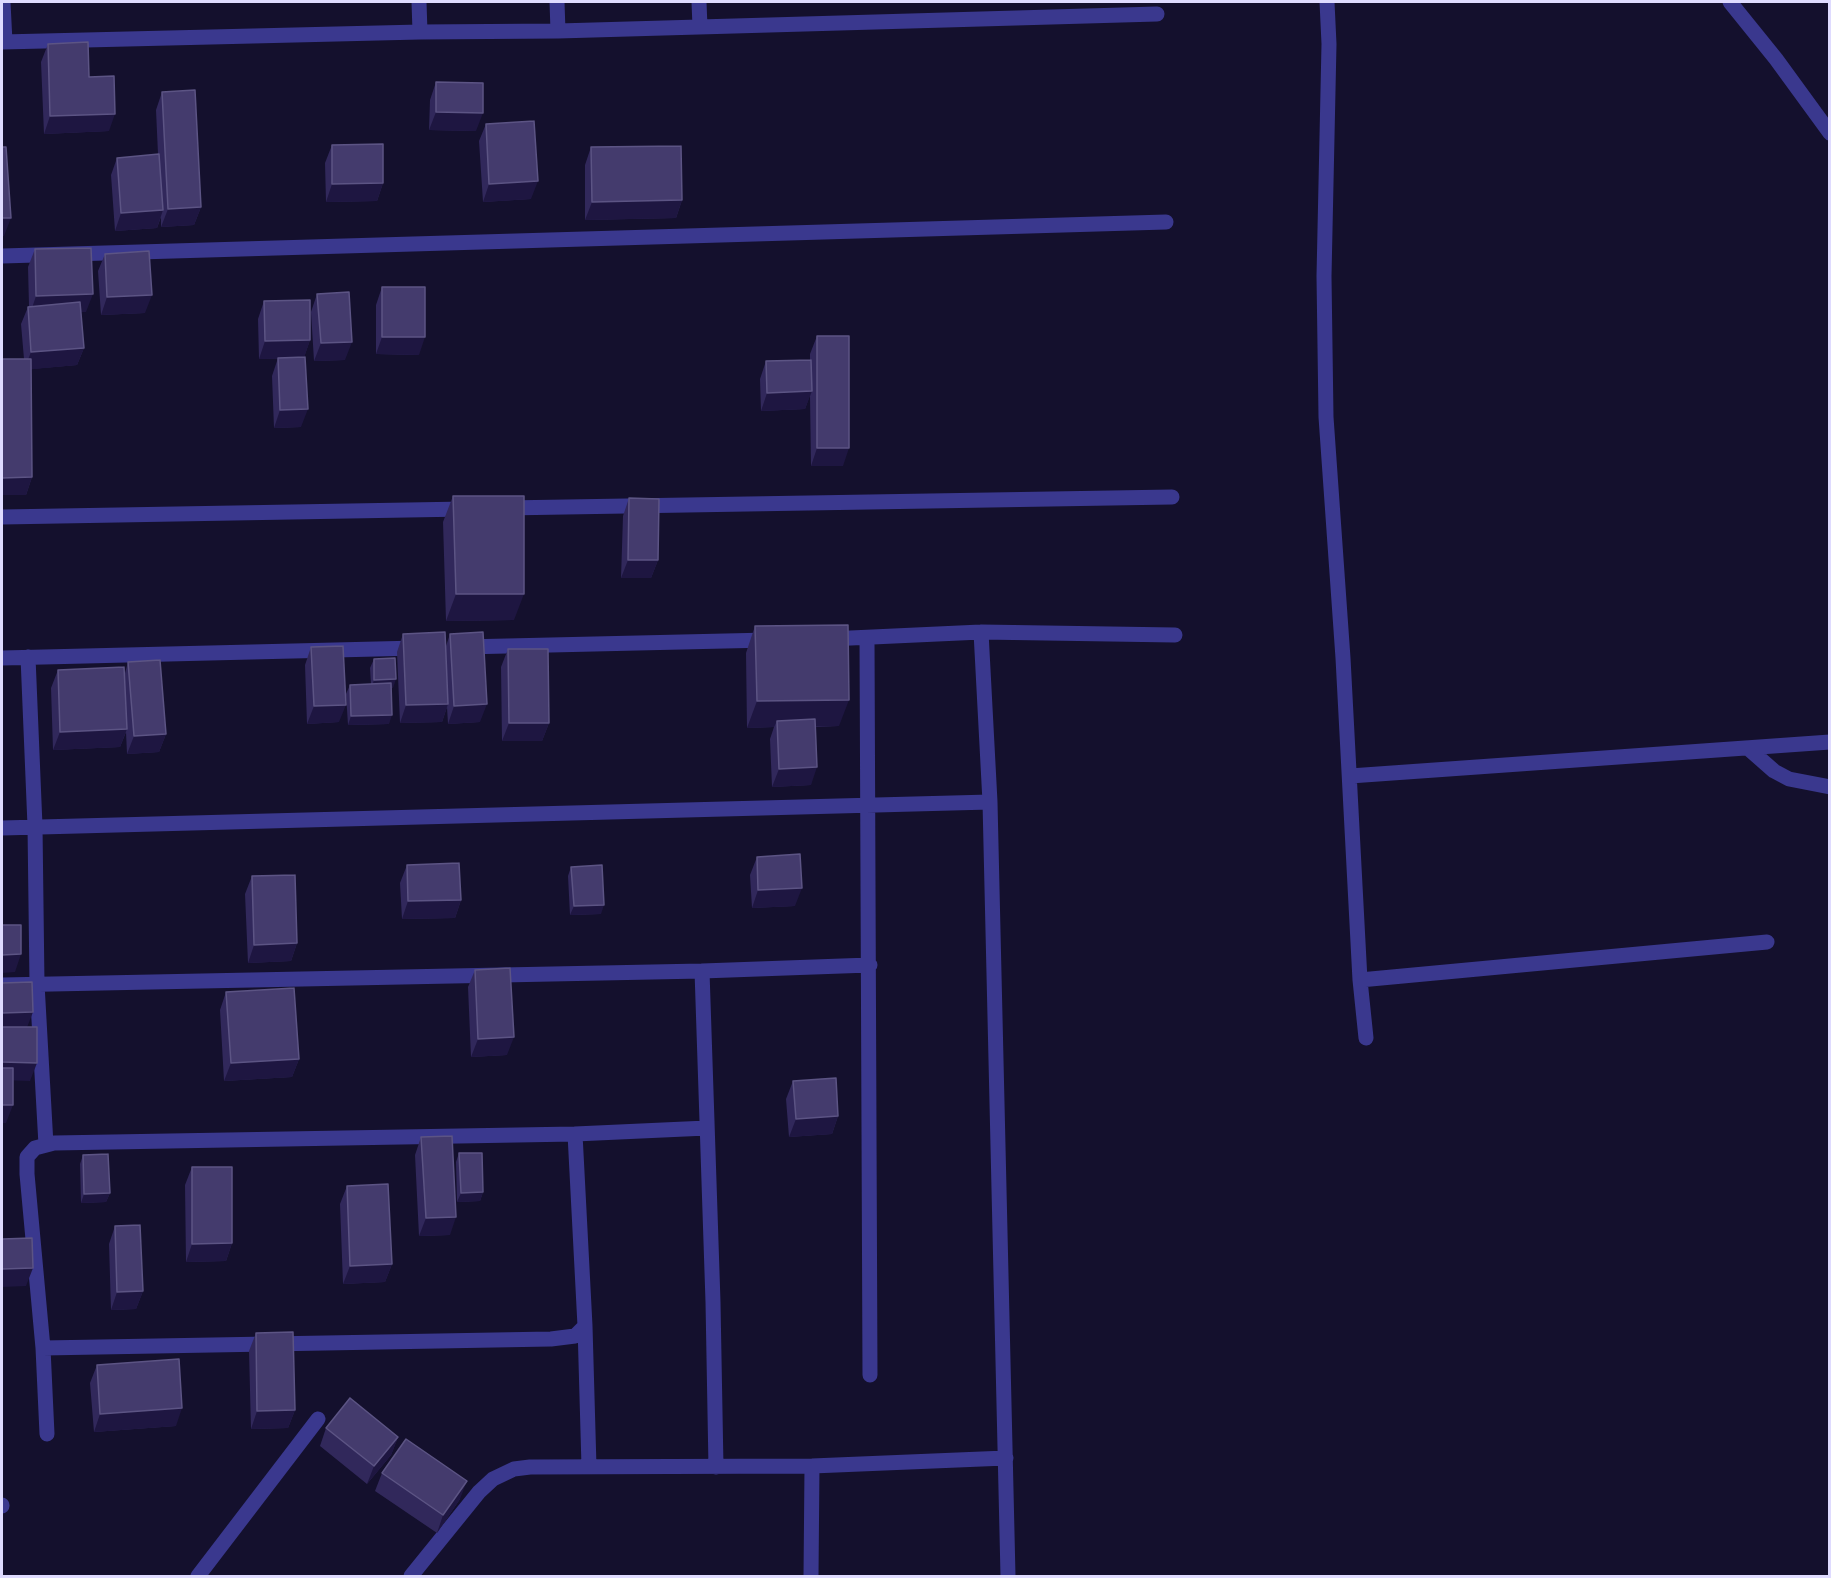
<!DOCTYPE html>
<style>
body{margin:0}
#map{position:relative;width:1831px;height:1578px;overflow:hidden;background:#14102d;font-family:Arial,sans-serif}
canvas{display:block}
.frame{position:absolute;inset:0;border:3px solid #dfdbff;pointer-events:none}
</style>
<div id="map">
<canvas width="1831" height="1578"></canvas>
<div class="frame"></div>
</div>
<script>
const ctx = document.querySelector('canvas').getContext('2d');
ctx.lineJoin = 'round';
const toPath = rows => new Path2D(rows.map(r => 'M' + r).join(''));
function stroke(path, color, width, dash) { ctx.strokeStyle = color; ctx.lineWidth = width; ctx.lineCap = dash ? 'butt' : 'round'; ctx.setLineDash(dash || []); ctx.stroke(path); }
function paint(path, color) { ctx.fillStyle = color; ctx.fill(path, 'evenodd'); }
stroke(toPath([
 [3,2,5,42],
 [419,2,420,32],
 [557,2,558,31],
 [699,2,700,27],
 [1327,2,1329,44,1324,276,1326,417,1343,658,1360,980,1366,1038],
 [1730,2,1776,59,1830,133],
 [2,42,420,32,558,31,1157,14],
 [2,256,1166,222],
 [505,508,1172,497],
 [2,517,466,509],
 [981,632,990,802,1008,1576],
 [867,638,870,1375],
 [829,639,981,632,1175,635],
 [463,647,769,640],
 [28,657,35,826,37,984,46,1145],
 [2,658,418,648],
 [1749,749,1774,771,1789,779,1830,787],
 [1350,776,1830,742],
 [2,828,990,802],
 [702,971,713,1302,716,1467],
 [1360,980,1767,942],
 [2,985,702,971,870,965],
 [585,1326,589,1467],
 [43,1348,551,1339,575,1336,585,1326,575,1134],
 [47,1434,43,1348,27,1174,27,1157,35,1148,54,1143,575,1134,707,1128],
 [2,1506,2,1505],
 [198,1576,318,1419],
 [411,1576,479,1492,493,1479,514,1469,530,1467,812,1466,1006,1458],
 [811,1576,812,1466]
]), '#3a388e', 15);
paint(toPath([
 [48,44,109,131,44,134,41,62],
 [436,82,476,131,429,130,430,100],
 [162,92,201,207,194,225,161,227,161,217,157,228,115,231,111,175,117,158,158,154,156,110],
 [486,124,531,199,483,202,479,141],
 [332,145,383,183,377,201,326,202,325,163],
 [591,147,682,200,676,218,585,220,585,165],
 [35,249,86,312,81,312,84,348,77,365,31,369,32,477,26,495,24,359,21,324,28,307,29,306,28,267],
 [105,254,145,313,101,315,98,271],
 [382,287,419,355,376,354,376,305],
 [317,294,345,360,314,361,311,312],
 [264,301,310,340,304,357,301,427,274,428,272,376,278,358,289,358,259,359,258,319],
 [817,336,843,466,811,466,810,395,805,409,761,411,760,379,766,361,810,360,810,354],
 [453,496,514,620,446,621,443,522],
 [629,498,658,560,651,578,621,578,623,516],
 [755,626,839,726,815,727,811,785,772,787,770,739,774,727,747,728,746,653],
 [403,634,446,646,450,634,480,722,448,724,447,707,442,722,400,723,397,652],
 [311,647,339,722,307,724,305,665],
 [508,649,549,723,542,741,502,741,501,667],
 [374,659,393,688,391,688,389,724,348,725,346,694,350,685,371,684,370,668],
 [128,662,166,734,159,752,127,754,126,732,120,747,53,750,51,688,58,670,125,673],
 [757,857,795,906,752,908,750,875],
 [407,865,461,900,455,918,402,919,400,883],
 [571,867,601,914,570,915,568,876],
 [252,876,297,943,291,961,248,963,245,894],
 [475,970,507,1055,471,1057,468,987],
 [226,992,299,1059,292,1077,224,1081,220,1010],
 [793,1081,838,1116,832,1134,789,1137,786,1099],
 [421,1137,450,1235,419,1236,415,1155],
 [459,1153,483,1192,480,1201,457,1202,456,1162],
 [83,1155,110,1193,106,1202,81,1203,80,1164],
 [192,1167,232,1243,226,1261,186,1262,185,1185],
 [347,1186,392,1264,385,1282,343,1284,340,1204],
 [115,1226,143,1291,136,1309,111,1310,109,1244],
 [256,1333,295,1410,288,1428,251,1429,249,1351],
 [97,1365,176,1426,94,1432,90,1383],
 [326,1428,398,1437,391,1455,367,1484,320,1446],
 [382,1473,460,1499,437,1533,375,1491]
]), '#31285b');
paint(toPath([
 [436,112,483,113,476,131,429,130],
 [115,114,109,131,44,134,50,116],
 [538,181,531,199,483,202,489,184],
 [383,183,377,201,326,202,332,184],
 [682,200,676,218,585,220,592,202],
 [201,207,194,225,161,227,168,209],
 [163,210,157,228,115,231,121,213],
 [2,218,11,218,4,236,2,236],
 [93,294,86,312,30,314,36,296],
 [152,295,145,313,101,315,107,297],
 [382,337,425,337,419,355,376,354],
 [310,340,304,358,259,359,265,341],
 [352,342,345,360,314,361,321,343],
 [84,348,77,365,24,370,31,352],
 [812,391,805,409,761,411,767,393],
 [308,409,301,427,274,428,280,410],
 [817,448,849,448,843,466,811,466],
 [32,477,26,495,2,495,2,478],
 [628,560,658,560,651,578,621,578],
 [456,594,524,594,514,620,446,621],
 [396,679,393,688,371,689,374,680],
 [849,700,839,726,777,727,777,721,774,727,747,728,757,701],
 [448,704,442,722,400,723,406,705],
 [487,704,480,722,448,724,454,706],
 [346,705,339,722,307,724,314,706],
 [392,715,389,724,348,725,351,716],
 [509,723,549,723,542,741,502,741],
 [127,729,120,747,53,750,60,732],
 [166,734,159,752,127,754,134,736],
 [817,767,811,785,772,787,779,769],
 [802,888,795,906,752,908,758,890],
 [461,900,455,918,402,919,408,901],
 [604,905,601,914,570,915,574,906],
 [297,943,291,961,248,963,254,945],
 [21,954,15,972,2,973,2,955],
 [33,1012,26,1030,2,1031,2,1013],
 [514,1037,507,1055,471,1057,478,1039],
 [299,1059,292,1077,224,1081,231,1063],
 [2,1062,37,1063,30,1081,2,1080],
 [2,1105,13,1105,6,1123,2,1123],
 [838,1116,832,1134,789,1137,796,1119],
 [483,1192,480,1201,457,1202,461,1193],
 [110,1193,106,1202,81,1203,84,1194],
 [456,1217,450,1235,419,1236,426,1218],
 [232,1243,226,1261,186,1262,192,1244],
 [392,1264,385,1282,343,1284,350,1266],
 [33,1268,26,1286,2,1287,2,1269],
 [143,1291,136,1309,111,1310,117,1292],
 [182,1408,176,1426,94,1432,100,1414],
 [295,1410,288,1428,251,1429,257,1411],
 [398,1437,391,1455,367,1484,374,1466],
 [467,1481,460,1499,437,1533,443,1515]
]), '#1e1641');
const building = toPath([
 [88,42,89,77,114,76,115,114,50,116,48,44,88,42],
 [436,82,483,83,483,113,436,112,436,82],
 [195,90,201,207,168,209,162,92,195,90],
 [534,121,538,181,489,184,486,124,534,121],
 [383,144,383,183,332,184,332,145,383,144],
 [681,146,682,200,592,202,591,147,681,146],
 [2,147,6,147,11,218,2,218,2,147],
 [159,154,163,210,121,213,117,158,159,154],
 [91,248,93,294,36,296,35,249,91,248],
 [149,251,152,295,107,297,105,254,149,251],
 [382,287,425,287,425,337,382,337,382,287],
 [349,292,352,342,321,343,317,294,349,292],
 [310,300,310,340,265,341,264,301,310,300],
 [80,302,84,348,31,352,28,307,80,302],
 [817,336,849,336,849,448,817,448,817,336],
 [305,357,308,409,280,410,278,358,305,357],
 [2,359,31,359,32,477,2,478,2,359],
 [811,360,812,391,767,393,766,361,811,360],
 [453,496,524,496,524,594,456,594,453,496],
 [629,498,659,499,658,560,628,560,629,498],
 [848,625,849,700,757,701,755,626,848,625],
 [445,632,448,704,406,705,403,634,445,632],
 [483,632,487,704,454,706,450,634,483,632],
 [343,646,346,705,314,706,311,647,343,646],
 [508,649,548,649,549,723,509,723,508,649],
 [395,658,396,679,374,680,374,659,395,658],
 [160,660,166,734,134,736,128,662,160,660],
 [124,667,127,729,60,732,58,670,124,667],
 [391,683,392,715,351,716,350,685,391,683],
 [815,719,817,767,779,769,777,721,815,719],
 [800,854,802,888,758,890,757,857,800,854],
 [459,863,461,900,408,901,407,865,459,863],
 [602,865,604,905,574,906,571,867,602,865],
 [295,875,297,943,254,945,252,876,295,875],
 [2,925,21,925,21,954,2,955,2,925],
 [510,968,514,1037,478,1039,475,970,510,968],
 [32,982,33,1012,2,1013,2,983,32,982],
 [294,988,299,1059,231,1063,226,992,294,988],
 [2,1027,37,1027,37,1063,2,1062,2,1027],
 [2,1068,13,1068,13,1105,2,1105,2,1068],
 [836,1078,838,1116,796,1119,793,1081,836,1078],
 [452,1136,456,1217,426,1218,421,1137,452,1136],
 [459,1153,482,1153,483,1192,461,1193,459,1153],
 [108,1154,110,1193,84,1194,83,1155,108,1154],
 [192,1167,232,1167,232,1243,192,1244,192,1167],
 [388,1184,392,1264,350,1266,347,1186,388,1184],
 [140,1225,143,1291,117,1292,115,1226,140,1225],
 [32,1238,33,1268,2,1269,2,1239,32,1238],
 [293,1332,295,1410,257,1411,256,1333,293,1332],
 [179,1359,182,1408,100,1414,97,1365,179,1359],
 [350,1398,398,1437,374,1466,326,1428,350,1398],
 [406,1439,467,1481,443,1515,382,1473,406,1439]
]);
paint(building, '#443b6d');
stroke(building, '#5c5484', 1.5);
</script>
